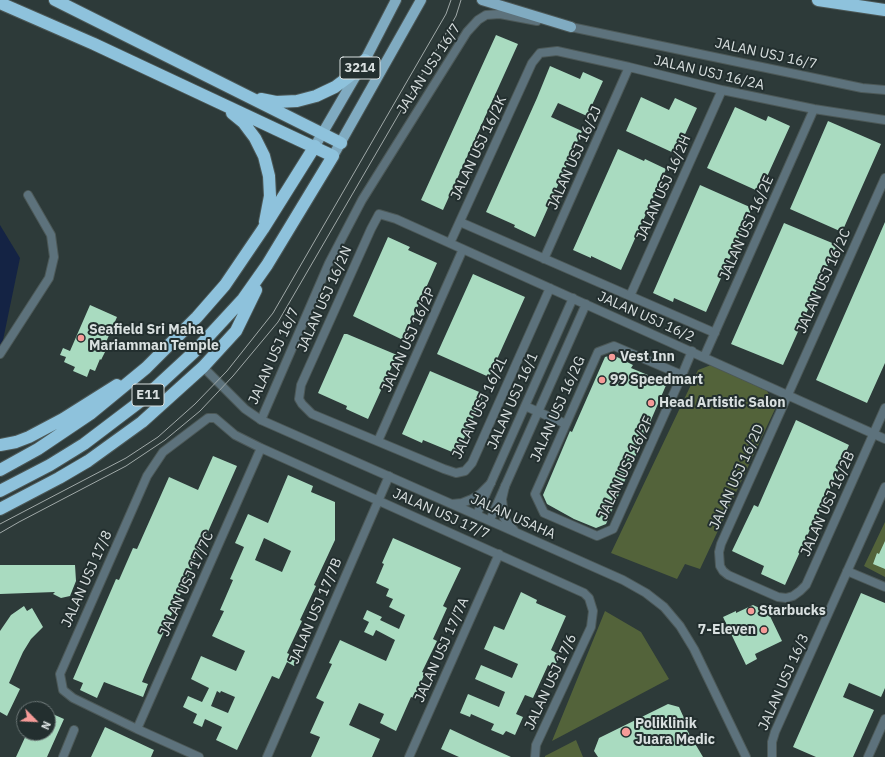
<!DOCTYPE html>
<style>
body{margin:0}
#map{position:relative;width:885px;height:757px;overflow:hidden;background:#2d3a39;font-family:"IBM Plex Sans",sans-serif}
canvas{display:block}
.north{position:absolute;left:16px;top:701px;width:40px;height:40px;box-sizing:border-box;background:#232f2f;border:1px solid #6c7676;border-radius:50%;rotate:114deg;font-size:11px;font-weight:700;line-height:16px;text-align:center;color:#d9e0e0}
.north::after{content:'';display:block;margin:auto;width:14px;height:18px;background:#f59b98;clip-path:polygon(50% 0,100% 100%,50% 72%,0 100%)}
</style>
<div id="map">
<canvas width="885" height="757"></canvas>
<div class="north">N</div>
</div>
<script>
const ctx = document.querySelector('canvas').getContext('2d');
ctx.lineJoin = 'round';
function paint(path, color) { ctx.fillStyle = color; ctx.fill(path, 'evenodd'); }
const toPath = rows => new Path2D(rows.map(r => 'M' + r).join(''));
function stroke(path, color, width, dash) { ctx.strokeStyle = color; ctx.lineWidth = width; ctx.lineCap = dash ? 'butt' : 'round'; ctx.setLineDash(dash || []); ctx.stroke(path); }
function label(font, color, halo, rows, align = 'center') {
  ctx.font = font + ' "IBM Plex Sans",sans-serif'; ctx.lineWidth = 4; ctx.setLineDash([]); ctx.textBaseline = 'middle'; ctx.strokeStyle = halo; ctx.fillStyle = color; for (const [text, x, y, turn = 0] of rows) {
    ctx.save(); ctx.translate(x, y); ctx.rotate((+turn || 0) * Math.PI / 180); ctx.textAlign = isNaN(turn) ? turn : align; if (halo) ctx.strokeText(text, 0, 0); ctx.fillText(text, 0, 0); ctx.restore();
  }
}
paint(toPath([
 [711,365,767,391,776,407,700,569,685,564,677,579,611,553,698,370],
 [885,522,885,577,864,566],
 [605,611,641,632,669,679,552,741],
 [576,740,583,757,545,757,545,756]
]), '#53633a');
paint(toPath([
 [0,225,20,258,2,345,0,346]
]), '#142344');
paint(toPath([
 [496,35,518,44,443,210,421,200],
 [550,66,580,79,583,72,603,81,587,116,558,103,551,117,582,131,535,237,514,227,515,225,486,212,537,98],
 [641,97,669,110,675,98,697,108,676,154,626,131],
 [735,107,766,121,768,116,790,126,760,192,707,168],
 [828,121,881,144,842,232,790,209],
 [618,149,644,161,645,159,666,169,621,270,591,256,591,258,573,250],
 [700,185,752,208,706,312,674,298,673,302,653,293],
 [885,222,885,363,867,403,816,380],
 [784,223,837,245,783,365,731,344],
 [388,237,410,247,408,250,437,263,403,340,353,316],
 [473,274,525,297,489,377,437,354],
 [90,305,117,317,103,349,106,350,101,360,100,359,95,371,90,369,87,377,73,371,75,367,64,362,66,357,60,355,63,348,70,351],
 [344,334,347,334,397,355,368,419,346,409,347,406,318,393],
 [613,355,633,365,631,368,667,383,606,524,596,528,574,519,547,504,543,495,570,431,572,432,605,357],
 [430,371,484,394,457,454,423,440,422,443,402,434],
 [796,420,849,445,815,523,813,523,785,585,761,574,764,566,732,551,754,505,758,507],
 [213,456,237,466,147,670,142,682,148,684,143,697,104,682,97,698,80,690,83,683,73,679,116,579,119,580,133,548,137,549,169,477,198,490],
 [288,475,313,486,311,492,335,502,335,540,314,585,316,586,300,620,302,621,287,653,298,658,294,666,287,662,279,679,272,676,237,750,216,740,222,727,205,719,202,727,193,723,197,714,183,707,188,696,202,702,209,688,191,679,201,656,236,671,245,651,212,636,224,611,220,610,233,580,230,579,244,547,235,543,248,514,268,523],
 [264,538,291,551,282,572,255,560],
 [217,691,220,693,221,691,235,697,228,713,211,706],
 [393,538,461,568,443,606,447,608,433,639,437,641,422,672,425,673,414,698,411,697,396,731,380,723,384,714,359,703,349,725,380,739,372,757,311,757,320,737,310,733,324,702,316,698,332,664,329,663,340,640,386,661,395,640,376,630,373,636,364,632,369,622,363,619,367,610,382,617,380,620,399,629,405,615,389,607,393,599,386,596,389,589,376,583,384,564,382,563],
 [885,541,885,569,873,564,877,553,879,554],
 [0,565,75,565,76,581,70,596,61,598,53,594,55,592,0,594],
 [521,592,537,600,536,603,566,616,551,650,560,655,554,668,548,665,533,698,525,695,516,714,523,717,515,735,506,731,503,735,491,730,494,724,471,714,470,717,460,713,468,694,499,707,505,692,475,679,481,665,512,678,518,664,484,649,494,626,504,630],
 [861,593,885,603,885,688,881,697,849,683,843,697,874,710,853,757,816,757,793,747],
 [753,605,768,612,782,641,755,654,757,659,746,665,723,617,736,611,736,613],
 [24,606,27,611,32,608,43,627,31,639,23,652,9,683,20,689,7,716,0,712,0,631,11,615],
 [668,704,679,707,689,729,687,730,703,757,598,757,594,751,599,738],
 [48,712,64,719,47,757,16,757,27,733,48,733],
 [105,727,154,750,151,757,91,757],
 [450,729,482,744,511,757,459,757,441,749]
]), '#a9dbc0');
const minor = toPath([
 [566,26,862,88,885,90],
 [885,178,721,544,719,552,720,566,723,571,728,575,778,597,786,598,793,596,800,591,806,585,885,408],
 [460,222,715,333],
 [450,243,532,63,540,53,557,51,629,67,722,90,814,109,885,120],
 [544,259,629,67],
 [550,288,472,463,465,471,456,473,444,469,312,414,302,404,299,399,301,385,371,229,379,214,396,219,885,439],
 [630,296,722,90],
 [0,354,49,278,54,257,51,235,28,195],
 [704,357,814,109],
 [682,375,614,346,598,352,535,494,544,513,597,536,613,529,682,375,692,351],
 [525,406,566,424],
 [261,420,329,263,362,200,467,32,478,20,486,15,500,14,537,21],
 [378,441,463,249],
 [477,514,573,298],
 [490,520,586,304],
 [847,571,885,587],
 [137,729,261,448],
 [63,757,74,730],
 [199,757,137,729,73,698,63,690,60,674,147,476,163,452,208,418,215,418,235,435,261,448,584,593,589,598,593,611,591,627,536,745,535,757],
 [267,757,389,476],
 [409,757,499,554],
 [772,757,772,742,775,732,885,487],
 [868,757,885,719]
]);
const tertiary = toPath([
 [203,367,245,409,261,420,515,532,623,580,646,593,664,607,680,626,694,649,746,757],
 [505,486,502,499,504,518,514,530],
 [452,504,462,503,472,499,480,494,491,483]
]);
const primary = toPath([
 [482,0,571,27],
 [315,146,365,60,396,0],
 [333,156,421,0]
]);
const motorway = toPath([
 [55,0,341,143],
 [818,0,885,10],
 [0,3,94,44,333,156,267,265,243,299,194,352,142,400,84,444,50,465,0,491],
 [261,99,276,102,297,101,316,96,335,87,351,75,365,60],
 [232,113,243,122,255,138,264,156,269,176,270,196,265,222],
 [0,445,16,442,29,437,63,419,117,385],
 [0,470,38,449,90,414,146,368,197,317,225,285,263,229,315,146],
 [0,509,59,478,88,461,142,422,203,367,236,331,256,290]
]);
stroke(minor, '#4c5857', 10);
stroke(tertiary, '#4c5857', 10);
stroke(primary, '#4c5857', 12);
stroke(motorway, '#4c5857', 14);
stroke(minor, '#5d727c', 8);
stroke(tertiary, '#5d727c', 8);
stroke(primary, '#80abc1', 10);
stroke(motorway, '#8ec2dc', 12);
stroke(toPath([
 [0,524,126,458,158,437,195,404,227,371,273,313,446,14,451,0],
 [0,533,19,522,126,466,165,440,200,411,233,376,278,322,456,16,461,0]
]), '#a0a9a8', 1);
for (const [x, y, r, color] of [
 [81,338,4,"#f59b98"],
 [612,357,4,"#f59b98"],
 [602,380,4,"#f59b98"],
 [651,403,4,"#f59b98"],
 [751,611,4,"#f59b98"],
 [764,630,4,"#f59b98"],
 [626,732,5,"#f59b98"]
]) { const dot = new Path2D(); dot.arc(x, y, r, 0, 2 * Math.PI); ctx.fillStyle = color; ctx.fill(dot); stroke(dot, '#232f2f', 1.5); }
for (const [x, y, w] of [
 [360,68,40],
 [148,395,32]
]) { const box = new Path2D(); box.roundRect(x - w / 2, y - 11, w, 22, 3); ctx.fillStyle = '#232f2f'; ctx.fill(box); stroke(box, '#d9e0e0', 1); }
label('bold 13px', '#d9e0e0', null, [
 ["3214",360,68],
 ["E11",148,395]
]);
label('14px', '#d9e0e0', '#232f2f', [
 ["JALAN USJ 16/7",766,54,12],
 ["JALAN USJ 16/7",429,69,-57],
 ["JALAN USJ 16/2A",709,73,13],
 ["JALAN USJ 16/2K",479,148,-65],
 ["JALAN USJ 16/2J",575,158,-66],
 ["JALAN USJ 16/2H",664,188,-66],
 ["JALAN USJ 16/2E",747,228,-66],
 ["JALAN USJ 16/2C",824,281,-66],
 ["JALAN USJ 16/2N",325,299,-66],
 ["JALAN USJ 16/2",646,317,24],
 ["JALAN USJ 16/2P",409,340,-66],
 ["JALAN USJ 16/7",274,356,-66],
 ["JALAN USJ 16/1",513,401,-66],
 ["JALAN USJ 16/2L",480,408,-65],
 ["JALAN USJ 16/2G",558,409,-66],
 ["JALAN USJ 16/2F",626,468,-65],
 ["JALAN USJ 16/2D",737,477,-66],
 ["JALAN USJ 16/2B",828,504,-66],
 ["JALAN USJ 17/7",441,514,24],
 ["JALAN USAHA",513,517,24],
 ["JALAN USJ 17/8",87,579,-66],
 ["JALAN USJ 17/7C",187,584,-66],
 ["JALAN USJ 17/7B",316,611,-67],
 ["JALAN USJ 17/7A",442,650,-66],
 ["JALAN USJ 17/6",551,682,-65],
 ["JALAN USJ 16/3",784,682,-66]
]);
label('bold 14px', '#d9e0e0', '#232f2f', [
 ["Seafield Sri Maha",89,330],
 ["Mariamman Temple",89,346],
 ["Vest Inn",620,357],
 ["99 Speedmart",610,380],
 ["Head Artistic Salon",659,403],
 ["Starbucks",759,611],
 ["7-Eleven",756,630,"right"],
 ["Poliklinik",635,724],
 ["Juara Medic",635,740]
], 'left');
</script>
